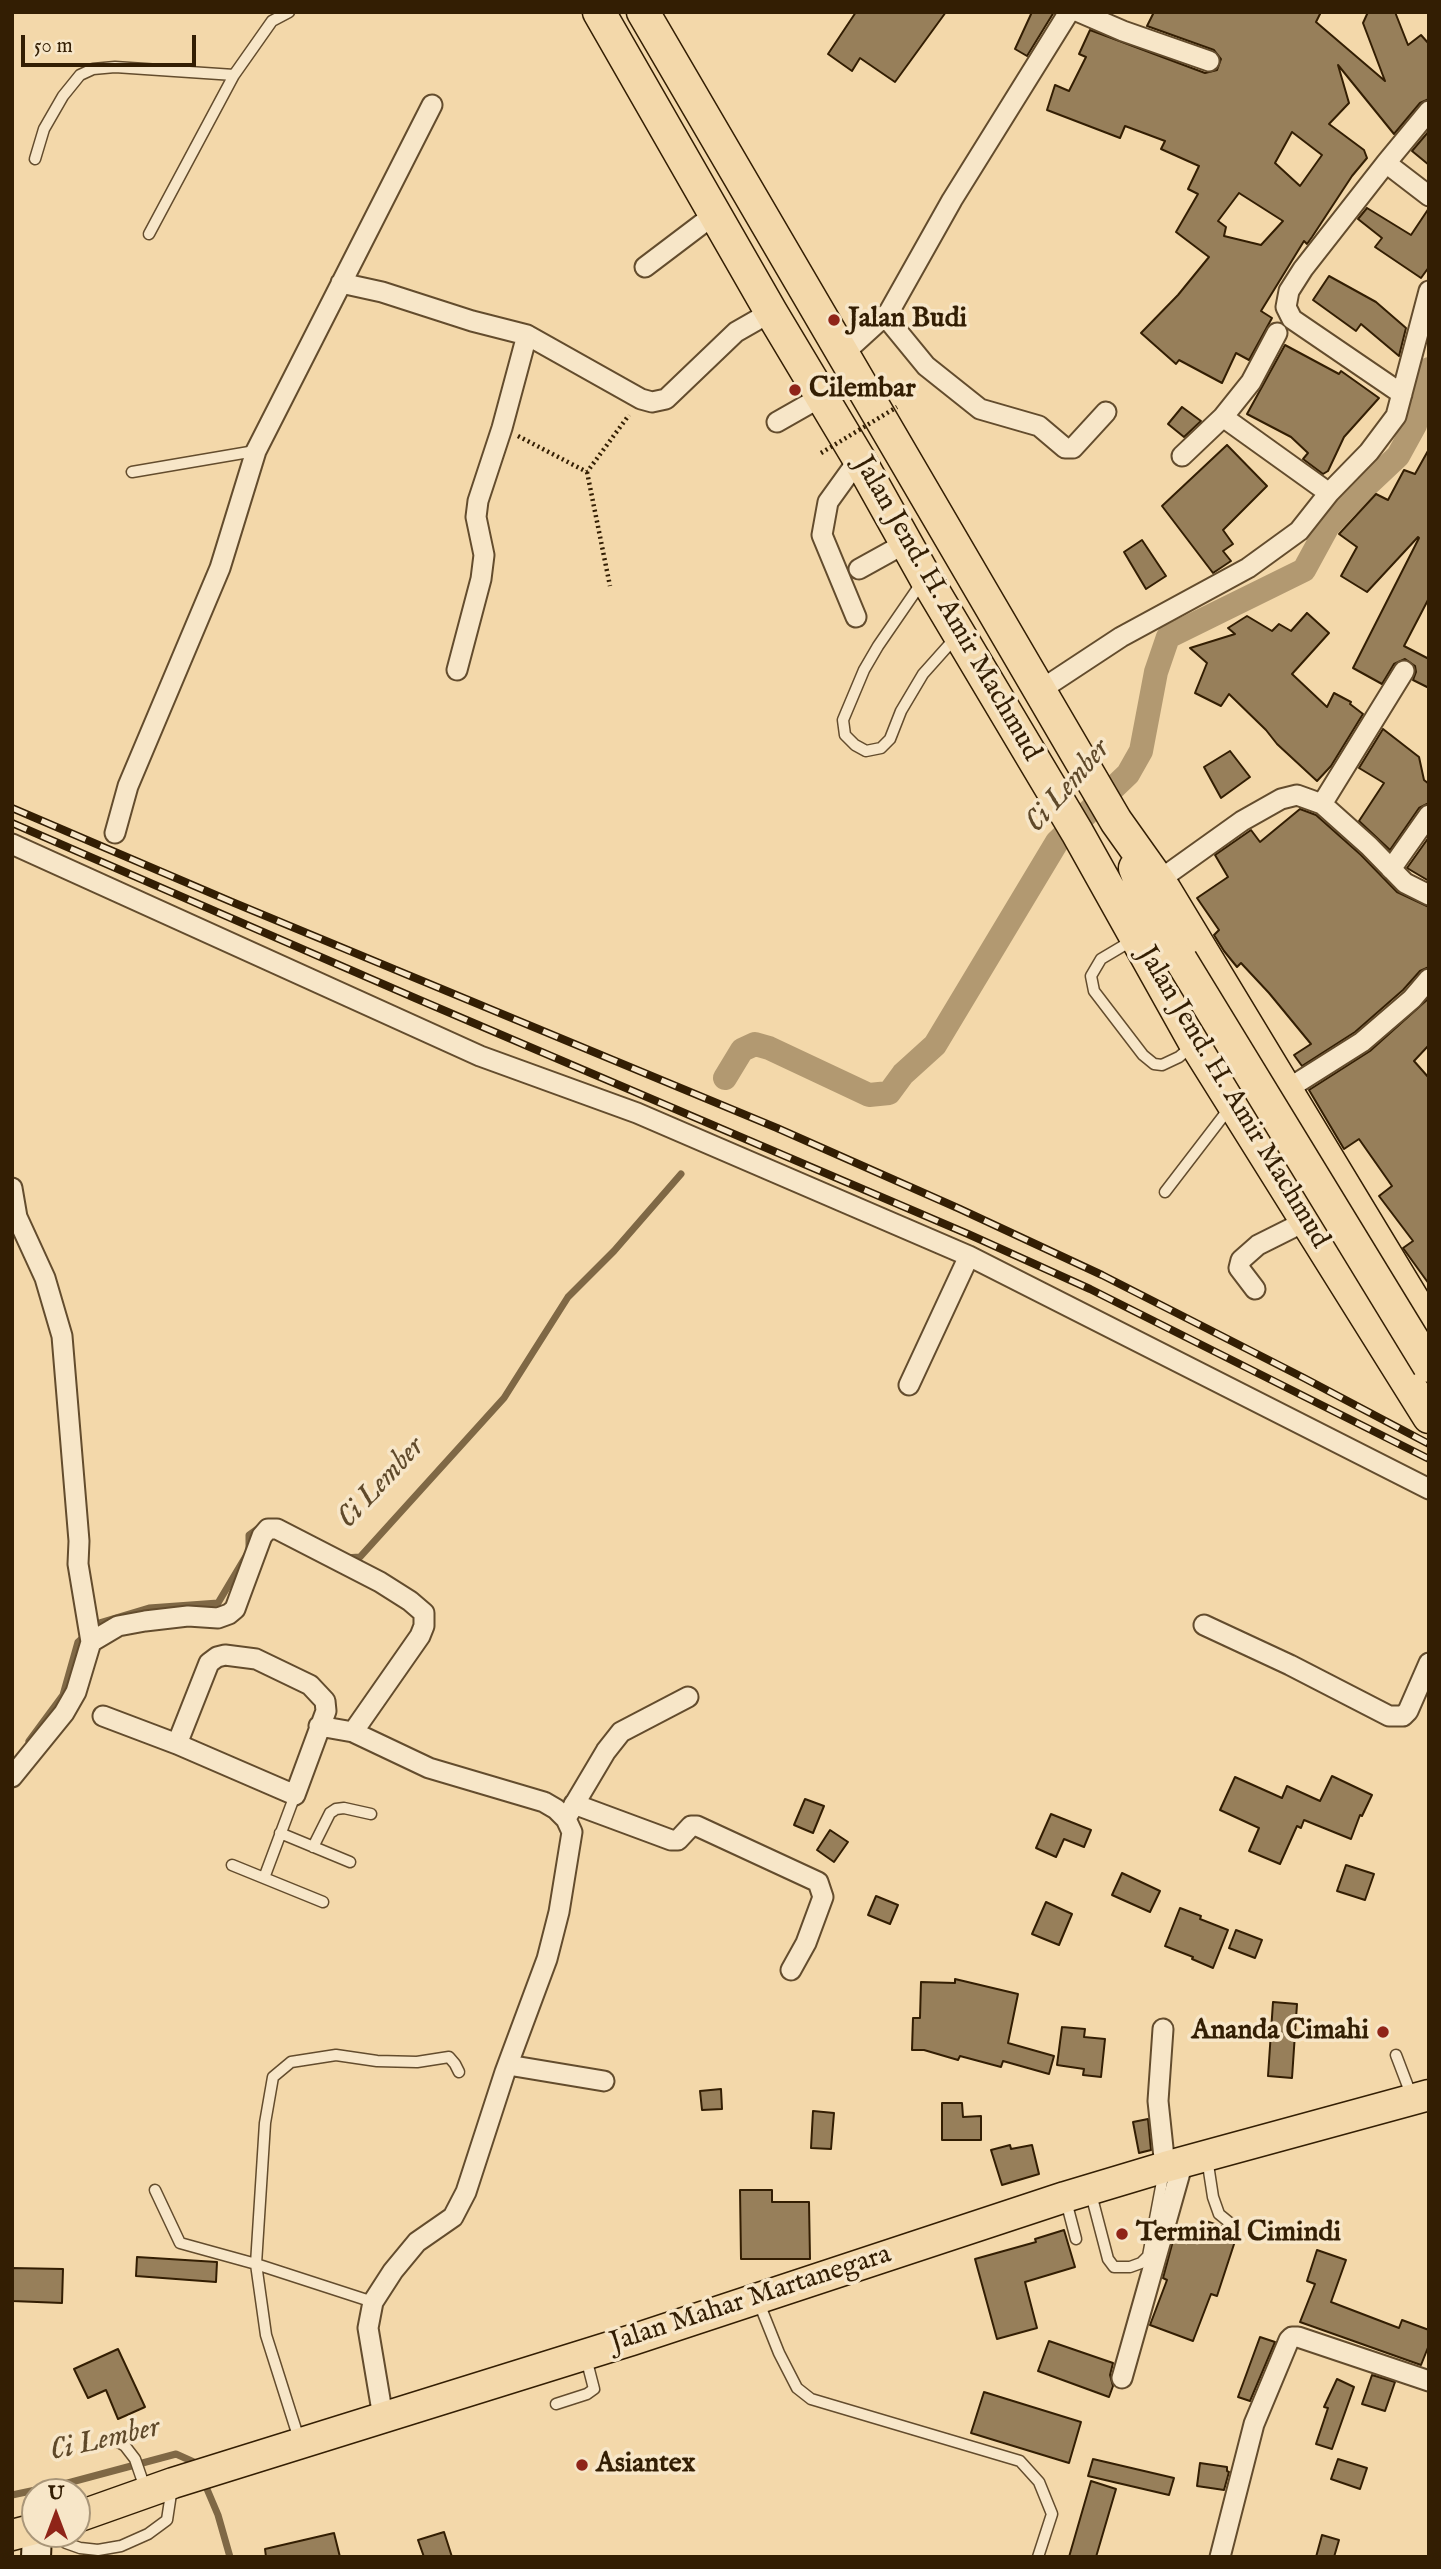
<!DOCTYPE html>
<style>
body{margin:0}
#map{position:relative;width:1441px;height:2569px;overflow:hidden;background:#f3d8aa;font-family:"IM FELL English",serif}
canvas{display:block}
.frame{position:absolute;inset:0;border:14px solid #331e03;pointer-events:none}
.north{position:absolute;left:21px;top:2478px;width:70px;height:70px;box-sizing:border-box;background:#f7e6c8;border:2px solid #a99679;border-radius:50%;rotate:0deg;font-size:19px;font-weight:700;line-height:28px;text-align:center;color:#331e03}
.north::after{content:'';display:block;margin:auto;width:24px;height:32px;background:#8f2418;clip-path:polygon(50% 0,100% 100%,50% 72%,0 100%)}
.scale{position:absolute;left:21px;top:35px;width:175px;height:32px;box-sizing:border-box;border:4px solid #331e03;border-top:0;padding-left:9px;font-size:21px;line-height:24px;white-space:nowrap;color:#331e03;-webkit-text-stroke:5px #f7e6c8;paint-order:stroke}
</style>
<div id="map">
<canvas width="1441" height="2569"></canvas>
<div class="frame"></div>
<div class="north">U</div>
<div class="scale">50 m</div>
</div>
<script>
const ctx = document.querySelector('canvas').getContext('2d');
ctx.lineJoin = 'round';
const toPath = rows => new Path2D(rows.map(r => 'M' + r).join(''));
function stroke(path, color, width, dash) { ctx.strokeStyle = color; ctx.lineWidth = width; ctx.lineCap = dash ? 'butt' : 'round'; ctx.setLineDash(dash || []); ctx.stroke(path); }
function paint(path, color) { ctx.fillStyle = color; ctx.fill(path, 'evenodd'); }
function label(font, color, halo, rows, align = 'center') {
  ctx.font = font + ' "IM FELL English",serif'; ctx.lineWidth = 7; ctx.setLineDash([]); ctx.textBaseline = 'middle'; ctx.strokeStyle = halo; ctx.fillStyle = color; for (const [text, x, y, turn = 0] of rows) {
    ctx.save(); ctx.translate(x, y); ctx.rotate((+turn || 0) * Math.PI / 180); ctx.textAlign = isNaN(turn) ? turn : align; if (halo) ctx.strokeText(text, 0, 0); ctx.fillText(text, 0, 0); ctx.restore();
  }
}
stroke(toPath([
 [344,1558,360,1557,504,1398,568,1297,614,1251,681,1174],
 [29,1741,63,1695,78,1642,99,1623,149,1608,218,1603,249,1551,249,1535,260,1527],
 [204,2482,218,2515,230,2557],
 [12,2495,64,2484,176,2454,196,2463,198,2468]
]), '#7f6845', 7);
stroke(toPath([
 [725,1078,742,1050,755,1044,769,1048,869,1095,889,1093,903,1074,935,1045,1057,842,1128,774,1141,751,1156,672,1168,637,1304,570,1328,526,1364,488,1398,456,1415,425,1429,369]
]), '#b29971', 24);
const building = toPath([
 [856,12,946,12,895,82,860,58,852,71,828,54,856,12],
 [1032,12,1054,12,1027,56,1015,49,1032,12],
 [1154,12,1321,12,1316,22,1385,81,1363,23,1368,12,1395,12,1408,45,1421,35,1429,44,1429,99,1420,103,1394,134,1338,65,1349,103,1329,124,1364,150,1367,158,1352,176,1312,237,1307,244,1304,241,1261,311,1272,318,1249,360,1236,353,1222,383,1179,360,1176,364,1141,333,1178,295,1209,257,1176,232,1198,194,1188,189,1199,166,1161,149,1165,141,1125,126,1120,138,1047,110,1055,85,1069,91,1086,57,1079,54,1090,30,1205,73,1217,70,1221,59,1214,50,1147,26,1154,12],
 [1292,132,1322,155,1300,186,1275,163,1292,132],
 [1239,193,1283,221,1261,245,1224,236,1226,227,1218,221,1239,193],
 [1429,131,1429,165,1412,151,1429,131],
 [1367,208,1411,235,1429,208,1429,267,1421,278,1375,247,1382,238,1358,219,1367,208],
 [1329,276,1376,302,1406,328,1399,356,1361,324,1356,331,1313,300,1329,276],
 [1285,345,1339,374,1341,371,1379,398,1344,437,1328,471,1323,474,1303,459,1308,453,1291,437,1247,414,1285,345],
 [1182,407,1201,421,1184,437,1168,424,1182,407],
 [1227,445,1267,486,1223,530,1233,544,1223,551,1231,561,1213,573,1162,506,1227,445],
 [1429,449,1429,598,1404,646,1429,659,1429,688,1413,680,1416,672,1415,666,1405,659,1394,664,1382,684,1353,668,1419,538,1418,537,1367,592,1341,576,1357,547,1339,534,1376,494,1388,500,1404,470,1415,474,1429,449],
 [1142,540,1166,576,1146,589,1124,552,1142,540],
 [1307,613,1329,633,1292,674,1327,707,1334,693,1351,702,1350,704,1363,714,1331,766,1317,781,1277,744,1266,730,1229,694,1221,706,1195,693,1207,663,1190,648,1235,634,1228,628,1247,616,1272,631,1279,624,1291,631,1307,613],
 [1383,729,1419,757,1424,780,1429,784,1429,803,1419,808,1390,850,1359,821,1384,783,1359,768,1383,729],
 [1230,751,1250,777,1221,798,1204,767,1230,751],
 [1300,809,1316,815,1361,855,1397,892,1429,907,1429,967,1420,971,1403,990,1355,1032,1302,1066,1294,1055,1311,1044,1269,993,1241,963,1237,967,1224,951,1214,935,1219,930,1197,898,1228,877,1215,855,1251,830,1260,842,1300,809],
 [1429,837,1429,881,1407,868,1429,837],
 [1429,998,1429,1045,1414,1061,1429,1078,1429,1284,1403,1248,1413,1241,1379,1196,1392,1186,1359,1139,1344,1149,1309,1090,1370,1051,1429,998],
 [1332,1776,1372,1795,1362,1816,1360,1815,1351,1839,1304,1820,1301,1828,1297,1826,1280,1864,1249,1851,1259,1828,1220,1810,1235,1777,1282,1798,1287,1786,1320,1801,1332,1776],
 [805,1799,824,1806,813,1833,794,1825,805,1799],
 [1051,1814,1091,1830,1084,1847,1064,1839,1056,1857,1036,1848,1051,1814],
 [830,1830,848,1842,834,1862,817,1850,830,1830],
 [1346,1865,1374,1874,1365,1900,1337,1891,1346,1865],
 [1122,1873,1160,1891,1150,1912,1112,1895,1122,1873],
 [876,1896,898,1905,890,1924,868,1915,876,1896],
 [1046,1902,1072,1914,1059,1945,1032,1934,1046,1902],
 [1180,1908,1201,1916,1200,1919,1228,1930,1213,1968,1192,1959,1193,1957,1165,1946,1180,1908],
 [1236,1930,1262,1940,1255,1958,1229,1948,1236,1930],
 [955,1979,1018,1994,1008,2043,1054,2056,1049,2074,1003,2061,1001,2067,960,2056,958,2060,924,2050,912,2050,913,2018,920,2018,921,1982,955,1983,955,1979],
 [1273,2002,1297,2004,1292,2078,1268,2076,1273,2002],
 [1062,2027,1085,2029,1084,2037,1105,2039,1101,2077,1083,2075,1084,2069,1057,2065,1062,2027],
 [721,2089,722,2109,702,2110,700,2091,721,2089],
 [942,2103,962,2103,963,2117,981,2116,981,2140,942,2140,942,2103],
 [813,2111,834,2113,831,2149,811,2148,813,2111],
 [1148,2119,1151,2150,1139,2153,1133,2122,1148,2119],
 [1010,2145,1011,2149,1032,2145,1039,2174,1002,2185,991,2150,1010,2145],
 [740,2190,772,2190,772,2202,809,2202,810,2259,741,2259,740,2190],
 [1200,2219,1238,2232,1217,2296,1211,2294,1193,2341,1150,2325,1167,2280,1163,2278,1174,2237,1192,2243,1200,2219],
 [1064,2230,1075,2267,1025,2282,1037,2328,997,2339,975,2259,1036,2242,1035,2239,1064,2230],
 [1317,2250,1346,2260,1331,2302,1399,2328,1402,2320,1429,2330,1429,2345,1421,2365,1300,2322,1315,2284,1307,2281,1317,2250],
 [137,2257,217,2262,216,2282,136,2276,137,2257],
 [12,2268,63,2269,62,2303,12,2301,12,2268],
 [1260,2337,1275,2342,1250,2401,1238,2397,1260,2337],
 [1049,2341,1113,2363,1110,2375,1113,2386,1109,2397,1038,2371,1049,2341],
 [118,2349,145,2407,118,2419,106,2390,88,2398,74,2369,118,2349],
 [1372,2375,1395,2382,1385,2411,1362,2404,1372,2375],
 [1337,2379,1354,2387,1332,2449,1316,2444,1328,2408,1324,2407,1337,2379],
 [984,2392,1081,2422,1069,2463,971,2433,984,2392],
 [1093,2459,1174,2478,1169,2495,1088,2476,1093,2459],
 [1338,2459,1367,2468,1360,2489,1331,2479,1338,2459],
 [1200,2463,1227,2467,1227,2471,1229,2472,1224,2490,1197,2486,1200,2463],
 [1091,2481,1116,2489,1096,2557,1069,2557,1091,2481],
 [444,2532,452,2557,424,2557,418,2540,444,2532],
 [334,2533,340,2557,266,2557,265,2549,334,2533],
 [1322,2535,1339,2540,1334,2557,1316,2557,1322,2535]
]);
paint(building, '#977f5a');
stroke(building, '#331e03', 2);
const service = toPath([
 [35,159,44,129,63,96,80,75,93,69,115,67,234,75],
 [149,234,234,75,272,21,289,12],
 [132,472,255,451],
 [922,582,878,646,864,670,843,720,845,735,855,745,866,751,881,748,890,739,901,711,923,674,956,637],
 [1133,940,1101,959,1091,976,1094,991,1143,1055,1154,1064,1162,1065,1179,1057,1193,1045],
 [1165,1192,1231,1106],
 [280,1833,350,1862],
 [313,1847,330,1813,336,1809,344,1808,371,1814],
 [232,1865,323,1902],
 [264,1878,295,1795],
 [1396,2055,1412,2097],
 [1207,2158,1213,2197,1219,2214,1230,2223],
 [155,2190,180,2243,256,2264,266,2335,299,2439],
 [1091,2194,1108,2259,1114,2267,1130,2267,1141,2263,1148,2256,1164,2171],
 [1066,2201,1076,2239],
 [373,2302,256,2264,265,2123,273,2077,291,2062,336,2055,377,2061,417,2062,449,2057,455,2064,459,2072],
 [759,2303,779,2353,797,2388,811,2399,1020,2461,1039,2482,1052,2514,1038,2557],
 [556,2404,587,2394,594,2389,586,2358],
 [113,2439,125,2446,135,2459,145,2488],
 [62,2534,66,2543,80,2548,98,2550,121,2546,148,2534,167,2520,172,2487]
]);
const minor = toPath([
 [1079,12,1123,31,1209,61],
 [1429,111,1386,163,1429,196],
 [1386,163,1303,269,1289,291,1286,307,1292,319,1402,394],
 [645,267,715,214],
 [341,283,382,292,472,321,527,335,641,399,652,402,666,399,736,332,771,312],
 [885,316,926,366,980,409,1039,426,1065,448,1073,448,1106,412],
 [844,353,889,312,952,200,1069,12],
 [1223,417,1329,493],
 [777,422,821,397],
 [1182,456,1223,417,1251,382,1277,333],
 [859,569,906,543],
 [856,617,822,535,828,502,859,459],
 [457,670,481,579,484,555,476,517,478,501,502,428,527,335],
 [1039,691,1121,637,1248,568,1299,531,1329,493,1369,452,1396,416,1429,291],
 [1322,804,1404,671],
 [115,833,128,786,220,568,256,451,432,105],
 [12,844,480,1056,637,1113,969,1256,1429,1489],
 [1391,869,1429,815],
 [1158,881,1242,821,1281,799,1297,795,1322,804,1369,846,1405,883,1429,895],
 [1286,1090,1362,1042,1412,999,1429,979],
 [12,1188,17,1217,45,1278,62,1336,79,1541,78,1564,91,1642,76,1692,64,1713,12,1777],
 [1255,1289,1239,1268,1241,1260,1258,1245,1292,1228,1304,1219],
 [909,1385,969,1256],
 [1204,1625,1290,1665,1389,1716,1403,1716,1408,1711,1429,1663],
 [91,1642,118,1626,145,1621,188,1616,218,1618,229,1614,235,1609,239,1598,262,1536,268,1529,277,1529,380,1582,410,1601,424,1613,424,1626,420,1636,353,1732],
 [103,1716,177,1744,295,1795,326,1711,325,1701,310,1685,256,1659,225,1655,217,1657,209,1663,177,1744],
 [319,1726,353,1732,429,1768,544,1802,556,1809,566,1819,572,1832,559,1912,547,1959,505,2072,466,2192,453,2217,417,2242,393,2271,373,2302,368,2328,383,2417],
 [574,1804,671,1840,678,1840,691,1826,697,1826,818,1882,823,1897,806,1943,791,1970],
 [568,1815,606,1751,621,1732,688,1697],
 [1163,2029,1158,2101,1165,2167],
 [508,2065,604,2081],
 [1122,2378,1183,2162],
 [1220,2557,1254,2424,1289,2340,1292,2337,1298,2337,1429,2381]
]);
const secondary = toPath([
 [36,2557,37,2534]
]);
const primary = toPath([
 [77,2517,173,2483,632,2340,1065,2197,1165,2167,1429,2095],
 [12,2535,35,2529]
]);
const trunk = toPath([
 [599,12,771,312,859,459,925,577,1077,832,1195,1043,1429,1417],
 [643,12,1116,821,1165,890,1429,1326],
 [1135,868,1152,913,1181,960]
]);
stroke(service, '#634c2d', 13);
stroke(minor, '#634c2d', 23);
stroke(secondary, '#331e03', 32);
stroke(primary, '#331e03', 33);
stroke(trunk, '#331e03', 35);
stroke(toPath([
 [518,436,587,472,629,415],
 [587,472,610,586]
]), '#331e03', 4.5, [2, 3.5]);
stroke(service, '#f7e6c8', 10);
stroke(minor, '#f7e6c8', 19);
stroke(secondary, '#f7e6c8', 28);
stroke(primary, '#f3d8aa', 30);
stroke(trunk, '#f3d8aa', 32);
const rail = toPath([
 [12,808,232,902,777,1128,960,1209,1102,1275,1304,1378,1429,1444],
 [12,823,415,998,968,1234,1090,1289,1429,1459]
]);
stroke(rail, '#331e03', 8);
stroke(rail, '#f7e6c8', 5, [16]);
const trunkBridge = toPath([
 [1181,960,1429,1366]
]);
stroke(trunkBridge, '#331e03', 35, []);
stroke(toPath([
 [821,453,897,407]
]), '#331e03', 4.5, [2, 3.5]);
stroke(trunkBridge, '#f3d8aa', 32);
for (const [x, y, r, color] of [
 [834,320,7,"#8f2418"],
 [795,390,7,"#8f2418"],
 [1383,2032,7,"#8f2418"],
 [1122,2234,7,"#8f2418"],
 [582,2465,7,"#8f2418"]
]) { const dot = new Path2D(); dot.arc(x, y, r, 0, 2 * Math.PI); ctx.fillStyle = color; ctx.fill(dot); stroke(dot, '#f7e6c8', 2.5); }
label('bold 28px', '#331e03', '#f7e6c8', [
 ["Jalan Budi",848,320],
 ["Cilembar",809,390],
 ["Ananda Cimahi",1369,2032,"right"],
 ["Terminal Cimindi",1136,2234],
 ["Asiantex",596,2465]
], 'left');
label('28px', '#331e03', '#f7e6c8', [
 ["Jalan Jend. H. Amir Machmud",946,609,60],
 ["Jalan Jend. H. Amir Machmud",1232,1098,59],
 ["Jalan Mahar Martanegara",751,2300,-18]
]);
label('italic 30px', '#5f492a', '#f7e6c8', [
 ["Ci Lember",1069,787,-49],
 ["Ci Lember",382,1484,-47],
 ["Ci Lember",105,2441,-13]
]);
</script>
